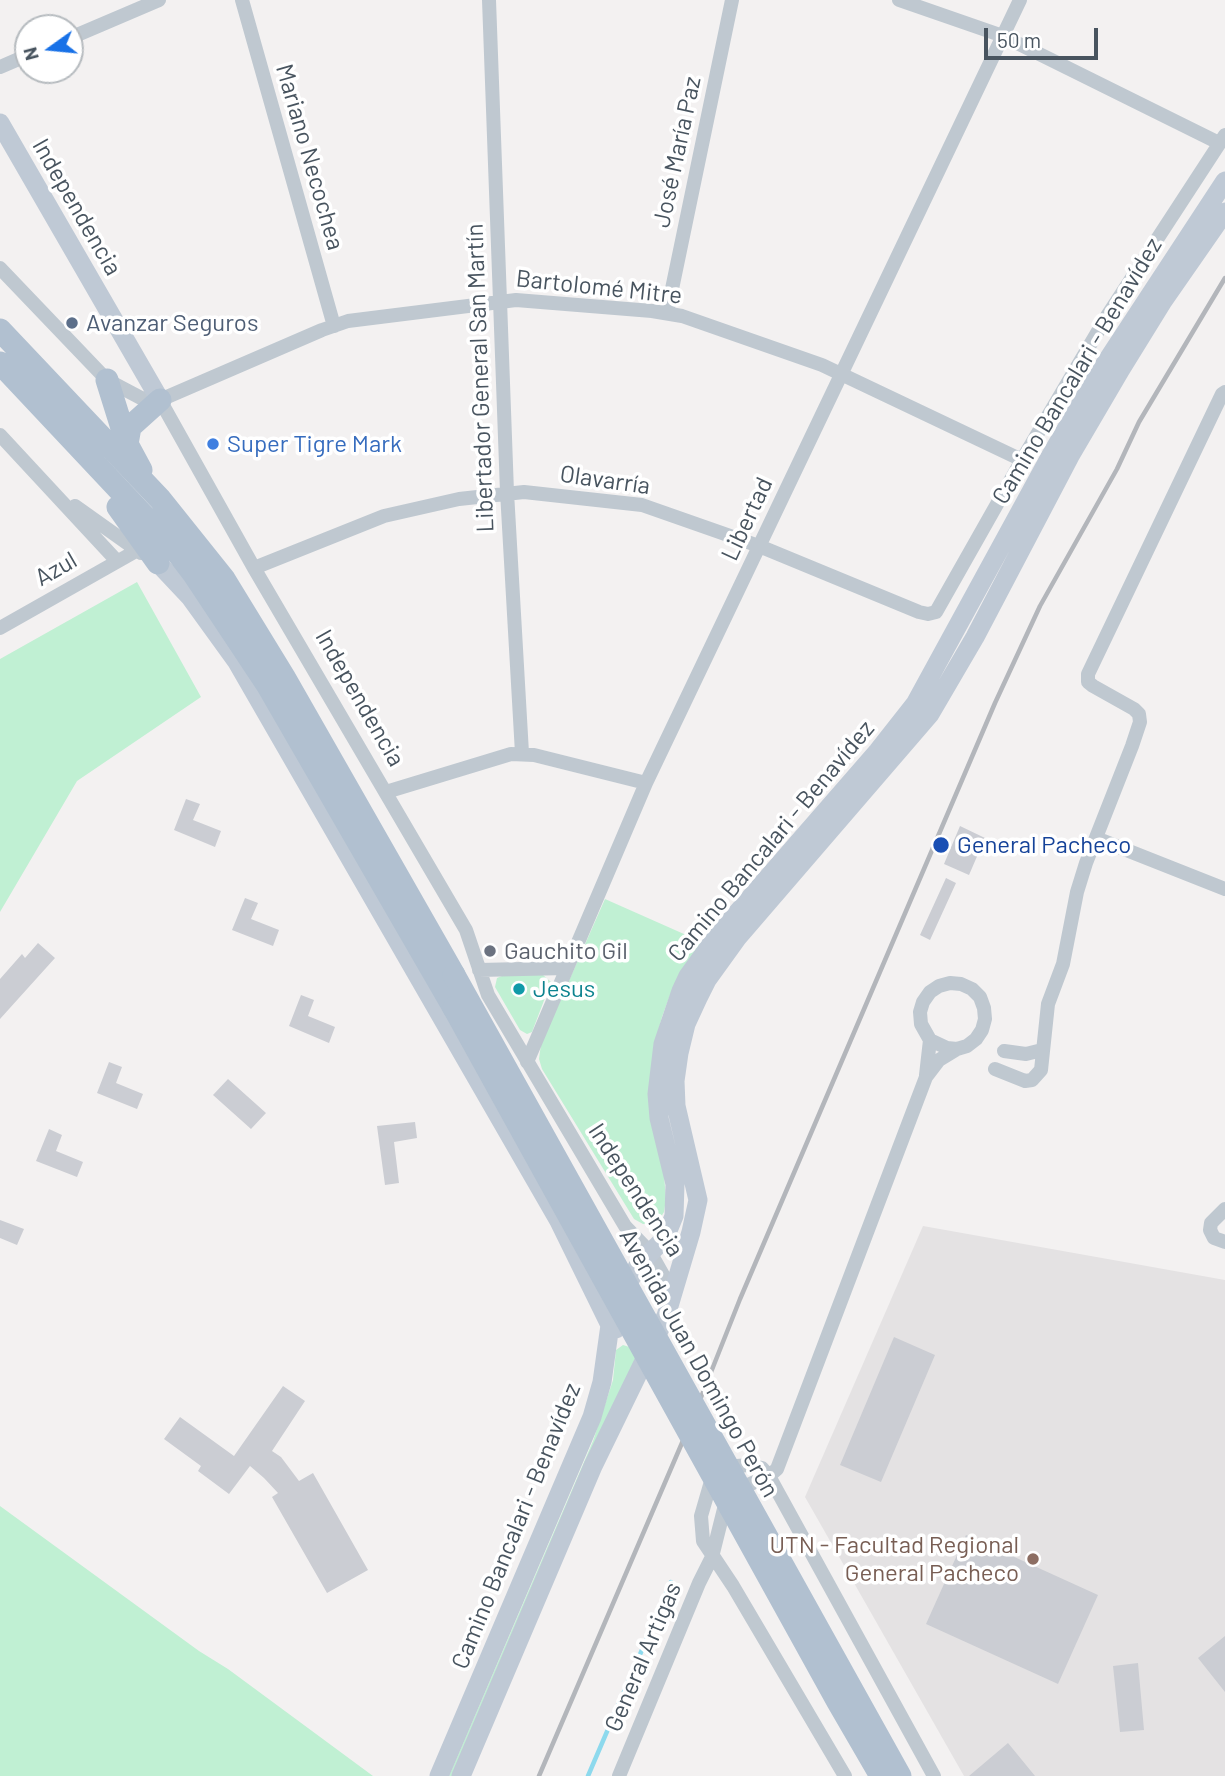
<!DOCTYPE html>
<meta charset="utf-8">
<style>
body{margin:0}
#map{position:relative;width:1225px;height:1776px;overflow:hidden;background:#f3f1f1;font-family:Barlow,sans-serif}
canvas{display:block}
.north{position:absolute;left:14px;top:14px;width:70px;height:70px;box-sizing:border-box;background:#fff;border:2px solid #b6bbbf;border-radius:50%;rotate:255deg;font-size:19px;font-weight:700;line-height:28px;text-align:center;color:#48545f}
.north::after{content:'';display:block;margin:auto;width:24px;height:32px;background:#1871e7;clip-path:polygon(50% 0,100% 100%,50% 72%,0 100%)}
.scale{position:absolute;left:984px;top:28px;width:114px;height:32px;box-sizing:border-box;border:4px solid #48545f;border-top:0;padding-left:9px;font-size:21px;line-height:24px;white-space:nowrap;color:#48545f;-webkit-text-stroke:5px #fff;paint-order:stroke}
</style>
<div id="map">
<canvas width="1225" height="1776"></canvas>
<div class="north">N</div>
<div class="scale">50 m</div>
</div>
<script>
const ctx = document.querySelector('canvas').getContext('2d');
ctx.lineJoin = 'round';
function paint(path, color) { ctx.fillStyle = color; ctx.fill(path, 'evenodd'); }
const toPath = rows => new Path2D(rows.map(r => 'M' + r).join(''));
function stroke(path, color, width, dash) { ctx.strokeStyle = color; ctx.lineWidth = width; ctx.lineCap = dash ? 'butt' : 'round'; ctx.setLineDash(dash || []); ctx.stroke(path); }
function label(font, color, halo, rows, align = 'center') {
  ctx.font = font + ' Barlow,sans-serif'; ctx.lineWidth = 7; ctx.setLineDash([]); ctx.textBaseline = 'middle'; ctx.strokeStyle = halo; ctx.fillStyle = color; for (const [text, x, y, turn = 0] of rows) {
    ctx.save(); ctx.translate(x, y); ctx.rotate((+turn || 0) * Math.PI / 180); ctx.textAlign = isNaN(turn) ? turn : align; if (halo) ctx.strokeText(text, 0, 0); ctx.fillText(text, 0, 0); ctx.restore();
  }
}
paint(toPath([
 [923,1226,1225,1280,1225,1776,964,1776,805,1497]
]), '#e4e2e3');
paint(toPath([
 [137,582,201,697,77,781,0,912,0,659],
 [605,899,702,942,670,995,662,1017,654,1047,666,1200,664,1212,659,1220,650,1224,643,1224,634,1219,542,1069,539,1059,541,1044],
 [504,975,543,975,551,982,532,1032,527,1034,520,1030,495,987,497,978],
 [623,1345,639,1350,454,1776,449,1776,593,1441,613,1380,616,1350],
 [0,1506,199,1651,228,1669,373,1776,0,1776]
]), '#c0f0d3');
stroke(toPath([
 [588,1776,671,1582]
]), '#8dd9ed', 4.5);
paint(toPath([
 [186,799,200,804,193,820,221,831,215,847,174,830],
 [960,826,985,838,969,875,944,864],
 [946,878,956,883,930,940,920,935],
 [245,898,258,903,251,919,279,930,273,946,232,930],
 [38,943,55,958,0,1019,0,979,22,954,25,958],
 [301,995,314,1000,308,1016,335,1027,329,1043,289,1026],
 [109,1062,122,1067,116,1083,143,1094,137,1109,97,1093],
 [228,1079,266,1113,251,1129,213,1095],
 [415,1122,417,1138,394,1142,399,1183,385,1185,377,1126],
 [49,1129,62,1135,56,1151,83,1162,77,1177,36,1161],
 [0,1220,24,1229,17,1245,0,1238],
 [894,1337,935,1355,881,1482,840,1465],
 [283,1386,305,1401,272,1451,281,1457,299,1481,313,1473,368,1570,327,1593,272,1497,278,1493,264,1478,250,1466,229,1494,198,1471,201,1466,164,1439,180,1417,234,1456],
 [966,1535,1098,1595,1058,1684,926,1624],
 [1225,1636,1225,1692,1198,1658],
 [1138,1663,1144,1730,1120,1732,1113,1666],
 [1008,1743,1035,1776,969,1776]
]), '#cbcdd3');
stroke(toPath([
 [242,0,334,326],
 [489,0,507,492,522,753],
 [899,0,1003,36,1219,143],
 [70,38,159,0],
 [0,67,28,55],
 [0,268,107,380,141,398,160,400,322,330,348,321,516,300,652,311,682,316,822,365,1022,460],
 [667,313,732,0],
 [160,400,254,568,466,930,488,995,625,1226,650,1252,663,1275,671,1299],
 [0,435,116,560],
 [75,506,141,553],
 [254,568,384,516,459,499,524,492,642,505,759,546,919,612,928,614,936,612,1022,460,1107,316,1225,135],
 [0,628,136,551],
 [386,792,511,754,534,755,646,783],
 [1096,838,1225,889],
 [479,970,566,968],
 [1004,1051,1026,1054,1042,1050],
 [527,1062,646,783,1020,0],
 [995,1069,1025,1081,1032,1080,1041,1070,1048,1004,1063,964,1077,892,1086,863,1132,746,1140,722,1139,714,1134,709,1093,686,1088,682,1088,674,1222,394,1225,392],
 [926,1075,930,1040,921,1024,920,1012,923,1002,930,992,939,986,950,983,961,984,972,989,980,997,984,1008,985,1019,982,1030,976,1039,967,1046,957,1049,947,1048,930,1040],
 [1225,1209,1211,1223,1210,1230,1214,1238,1225,1242],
 [619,1776,699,1583,712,1557,724,1509,733,1496,748,1485,769,1476,777,1469,926,1077,939,1060,957,1049],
 [845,1776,733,1586,703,1541,701,1516,710,1485,723,1471,737,1466,749,1465,762,1468,769,1476,934,1776]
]), '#bfc8d0', 14);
stroke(toPath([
 [0,123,160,400],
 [158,563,190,597,237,662,559,1221,610,1325,616,1329],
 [439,1776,592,1417,602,1382,610,1325,623,1292,639,1264,665,1238,674,1216,675,1184,659,1118,657,1094,663,1044,681,991,688,976,717,936,878,751,915,704,1051,455,1097,376,1225,181],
 [461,1776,593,1466,666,1316,691,1232,698,1200,676,1106,675,1081,679,1053,686,1024,698,998,707,980,738,937,930,714,975,637,1070,456,1121,369,1163,301,1225,212]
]), '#bfc9d5', 19);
stroke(toPath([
 [0,330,160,499,224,579,284,677,454,975],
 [0,363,174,548,193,573,268,686,454,1008],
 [107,380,127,444],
 [141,470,127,444,130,427,160,400],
 [118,507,158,563]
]), '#b1c0d0', 23);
stroke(toPath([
 [539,1776,694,1415,740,1299,995,703,1040,606,1117,469,1139,422,1225,278]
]), '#b3b6bb', 4.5);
stroke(toPath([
 [454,975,900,1776],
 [454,1008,838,1702,881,1776]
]), '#b1c0d0', 23);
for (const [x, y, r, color] of [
 [72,323,7,"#5c6f8a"],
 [213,444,7,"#3f7fe0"],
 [941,845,9,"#1a4fb4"],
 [490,951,7,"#6b7280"],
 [519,989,7,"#0f9aa8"],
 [1033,1559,7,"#8d6e63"]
]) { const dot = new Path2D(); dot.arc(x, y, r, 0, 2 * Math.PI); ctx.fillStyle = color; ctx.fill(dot); stroke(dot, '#fff', 2.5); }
label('24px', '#48545f', '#fff', [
 ["José María Paz",677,152,-78],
 ["Mariano Necochea",310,157,74],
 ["Independencia",77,207,60],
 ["Bartolomé Mitre",599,287,6],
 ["Camino Bancalari - Benavídez",1077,371,-59],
 ["Libertador General San Martín",480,378,-92],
 ["Olavarría",605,480,8],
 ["Libertad",747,519,-65],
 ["Azul",56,569,-30],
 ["Independencia",360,698,60],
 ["Camino Bancalari - Benavídez",771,841,-50],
 ["Independencia",636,1190,57],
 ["Avenida Juan Domingo Perón",699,1363,61],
 ["Camino Bancalari - Benavídez",516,1526,-68],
 ["General Artigas",643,1657,-67]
]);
label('24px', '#4e5e75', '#fff', [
 ["Avanzar Seguros",86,323]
], 'left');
label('24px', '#366cbe', '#fff', [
 ["Super Tigre Mark",227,444]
], 'left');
label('24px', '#164399', '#fff', [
 ["General Pacheco",957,845]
], 'left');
label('24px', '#5b616d', '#fff', [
 ["Gauchito Gil",504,951]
], 'left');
label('24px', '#0d838f', '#fff', [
 ["Jesus",533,989]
], 'left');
label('24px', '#785e54', '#fff', [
 ["UTN - Facultad Regional",1019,1545],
 ["General Pacheco",1019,1573]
], 'right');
</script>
